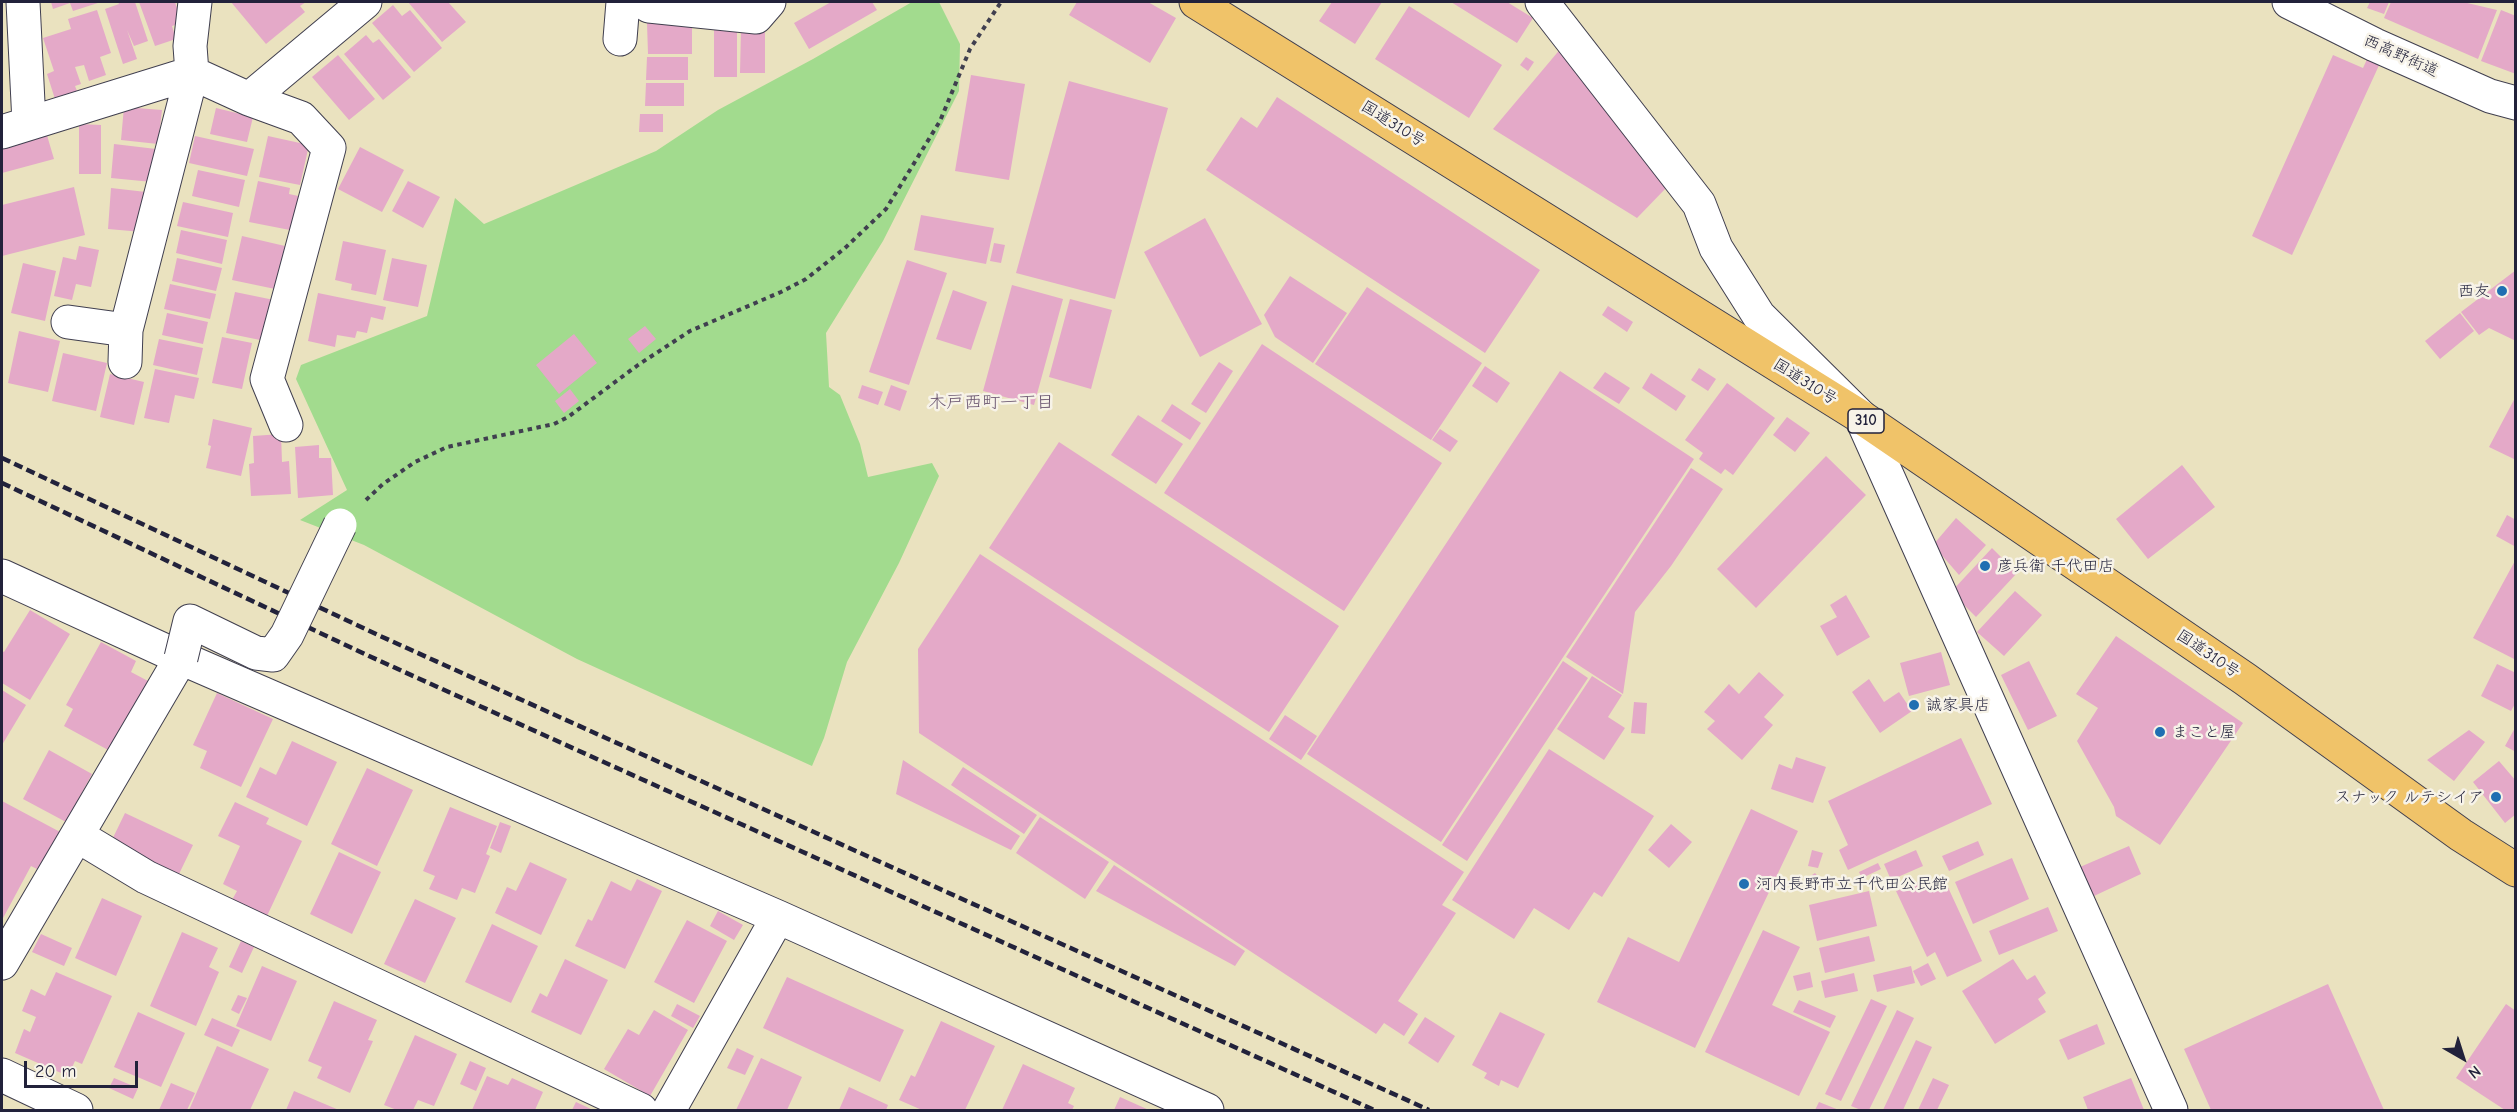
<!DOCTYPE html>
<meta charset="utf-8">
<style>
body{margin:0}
#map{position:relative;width:2517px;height:1112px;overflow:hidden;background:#eae2bf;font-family:"Comic Neue",sans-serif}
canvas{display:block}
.frame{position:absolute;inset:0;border:3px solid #22223b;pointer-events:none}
.north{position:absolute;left:2433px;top:1028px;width:60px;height:60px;-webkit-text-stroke:4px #f7f3e8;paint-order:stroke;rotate:141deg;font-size:16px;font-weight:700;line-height:24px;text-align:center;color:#22223b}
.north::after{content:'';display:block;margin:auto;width:21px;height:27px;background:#22223b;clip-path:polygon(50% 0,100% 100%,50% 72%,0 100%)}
.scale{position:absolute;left:24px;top:1061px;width:114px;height:27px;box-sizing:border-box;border:3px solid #22223b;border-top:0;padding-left:8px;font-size:18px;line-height:21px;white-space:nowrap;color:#22223b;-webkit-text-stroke:4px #f7f3e8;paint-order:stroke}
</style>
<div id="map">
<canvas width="2517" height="1112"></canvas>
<div class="frame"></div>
<div class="north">N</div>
<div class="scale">20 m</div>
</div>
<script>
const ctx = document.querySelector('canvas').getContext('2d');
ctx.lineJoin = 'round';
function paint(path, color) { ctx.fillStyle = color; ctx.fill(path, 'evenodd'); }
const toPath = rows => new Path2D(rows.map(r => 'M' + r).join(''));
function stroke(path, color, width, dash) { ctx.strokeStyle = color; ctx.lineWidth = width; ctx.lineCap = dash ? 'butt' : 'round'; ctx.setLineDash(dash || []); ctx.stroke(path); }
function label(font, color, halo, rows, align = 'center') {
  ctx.font = font + ' "Comic Neue","Klee One",sans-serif'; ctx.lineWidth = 5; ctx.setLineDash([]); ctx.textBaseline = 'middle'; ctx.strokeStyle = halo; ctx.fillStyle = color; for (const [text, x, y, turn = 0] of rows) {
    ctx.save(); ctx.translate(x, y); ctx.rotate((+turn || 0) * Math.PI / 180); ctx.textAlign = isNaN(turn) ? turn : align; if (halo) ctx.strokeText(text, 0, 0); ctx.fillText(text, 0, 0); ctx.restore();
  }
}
paint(toPath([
 [912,2,939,2,960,44,959,91,883,241,826,333,829,387,840,395,860,444,868,477,932,463,939,476,899,563,847,662,824,738,812,766,577,659,364,545,300,520,347,490,296,379,301,365,427,316,455,198,484,224,656,151,718,110,813,59]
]), '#a2db8e');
paint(toPath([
 [51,2,101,2,73,11,70,3,53,9],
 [118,2,135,2,148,41,134,46,127,30,137,59,123,64,105,9,119,4],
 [139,2,175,2,182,23,172,26,176,39,155,46],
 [231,2,306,2,300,6,305,12,266,44],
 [408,2,448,2,466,22,442,42],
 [831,2,872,2,877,10,809,49,794,23],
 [1077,2,1148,2,1176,18,1150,63,1069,15],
 [1332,2,1382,2,1355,44,1319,21],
 [1451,2,1507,2,1533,18,1517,43],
 [2370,2,2389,2,2384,14,2367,8],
 [2391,2,2463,2,2497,10,2478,59,2384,18],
 [393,5,402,16,410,10,442,48,414,72,372,23],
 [1409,6,1502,65,1469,118,1375,59],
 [97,10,111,53,100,57,106,75,89,81,84,65,75,67,81,84,75,86,77,91,55,99,47,74,54,71,43,38,71,29,68,19],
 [2501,10,2516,16,2516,74,2481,61],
 [737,22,737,77,714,77,714,23],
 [647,23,692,23,692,54,648,54],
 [741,28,765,28,765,73,740,73],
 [366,35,373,43,379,39,411,77,383,100,344,54],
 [1562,47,1668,186,1637,218,1493,129],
 [338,55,375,99,349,120,312,77],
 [2333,55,2363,68,2369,55,2381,61,2292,255,2252,236],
 [647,57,688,57,688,80,646,80],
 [1526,57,1534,62,1528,71,1520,65],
 [971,75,1025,84,1009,180,955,171],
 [1069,81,1168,108,1115,299,1016,273],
 [646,83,684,83,684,106,645,106],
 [1277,97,1540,270,1485,353,1206,170,1241,117,1257,128],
 [124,107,162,110,158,144,121,140],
 [216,108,253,117,247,142,210,134],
 [640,114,663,114,663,132,639,132],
 [79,124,101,125,101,174,79,174],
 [46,132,54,159,2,173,2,143],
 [195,136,254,149,247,176,189,163],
 [268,136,309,145,300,185,259,177],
 [114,144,156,149,152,182,111,178],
 [360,147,404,170,382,212,338,189],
 [198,170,245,180,239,207,192,196],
 [258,181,290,188,289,194,303,197,295,231,249,222],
 [408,181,440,197,423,228,392,211],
 [74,187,85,235,2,256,2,205],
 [111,188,146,192,142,232,108,229],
 [183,202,233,213,228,237,177,226],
 [921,215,994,228,986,264,914,250],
 [1205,218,1262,324,1200,357,1144,252],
 [181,230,227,240,222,264,176,253],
 [242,236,285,246,275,289,232,280],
 [343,241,386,250,376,295,351,290,352,284,335,280],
 [994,243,1005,245,1001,263,990,261],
 [79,246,99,250,91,287,76,284,72,300,54,296,63,257,76,260],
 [177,258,222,268,216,291,172,281],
 [392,258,427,265,418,307,383,300],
 [907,260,947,273,909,385,869,372],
 [23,263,56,271,45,321,11,313],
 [2516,270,2516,341,2489,328,2479,335,2461,312],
 [1290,276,1347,313,1313,363,1275,337,1264,315],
 [170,284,216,294,210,319,164,309],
 [1012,285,1063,299,1034,405,983,391],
 [1367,287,1482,363,1431,440,1315,364],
 [953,290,987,302,971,350,936,339],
 [235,292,274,300,265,341,226,333],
 [318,293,386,307,383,320,371,317,367,333,357,331,355,338,337,335,335,347,308,341],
 [1070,299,1112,310,1091,389,1049,377],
 [1608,306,1633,322,1627,332,1602,315],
 [167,313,208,322,203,344,162,335],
 [2460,313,2474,331,2440,359,2425,341],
 [645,326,656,339,639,353,628,339],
 [19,331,60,341,48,392,8,383],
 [574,334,597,363,559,394,536,365],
 [222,337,252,343,242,389,212,383],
 [159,339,203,348,197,375,153,365],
 [1262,344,1442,463,1344,611,1164,493],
 [63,353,107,363,96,411,52,401],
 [1219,362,1233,371,1206,413,1191,404],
 [1485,366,1510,383,1497,403,1472,386],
 [1699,368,1716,379,1708,391,1691,380],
 [155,369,199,378,194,399,175,395,169,423,144,418],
 [1560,371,1694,459,1441,842,1307,754],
 [1605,372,1630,388,1619,404,1593,388],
 [1651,373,1686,396,1676,411,1642,388],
 [110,374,144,382,134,425,100,417],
 [1727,383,1775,418,1733,475,1725,469,1721,474,1699,459,1703,453,1685,440],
 [862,385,883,392,878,405,858,398],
 [891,385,907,391,900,411,884,405],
 [570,389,579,401,564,413,555,401],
 [2516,396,2516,460,2489,447],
 [1172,404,1201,423,1190,440,1161,421],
 [1138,415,1183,444,1156,484,1111,455],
 [1787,417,1810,433,1795,452,1773,435],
 [213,419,252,428,241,476,206,468,211,446,208,445],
 [1440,429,1458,441,1450,452,1432,440],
 [281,434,282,462,289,461,291,494,251,496,249,464,254,463,253,436],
 [1059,442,1339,626,1269,732,989,548],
 [319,445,319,458,331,458,333,495,298,498,295,447],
 [1826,456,1866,495,1756,608,1717,569],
 [2182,465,2215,507,2148,559,2116,519],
 [1691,468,1723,489,1671,566,1635,612,1623,694,1566,657],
 [2507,515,2516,520,2516,547,2496,536],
 [1956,518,1986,545,1959,575,1933,545],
 [1992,548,2017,573,1976,617,1951,592],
 [980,554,1464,872,1442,905,1456,913,1398,1001,1418,1014,1404,1036,1384,1023,1376,1034,919,733,918,649],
 [2516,559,2516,660,2473,638],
 [2015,591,2042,615,2004,656,1977,632],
 [1846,595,1870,637,1837,656,1820,626,1837,617,1830,605],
 [30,610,70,634,30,700,2,683,2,651,4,652],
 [2116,636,2243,723,2160,845,2116,816,2114,807,2077,741,2098,708,2076,694],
 [101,642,136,661,131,672,148,681,110,751,64,726,73,709,66,705],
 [1941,652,1950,685,1909,696,1900,663],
 [1563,661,1588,678,1467,861,1442,845],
 [2029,661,2057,716,2028,730,2001,675],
 [2497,664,2516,673,2516,702,2511,711,2481,696],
 [1759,672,1784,695,1764,717,1773,725,1742,760,1707,729,1715,721,1704,712,1729,684,1739,694],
 [1592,676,1622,695,1608,717,1625,728,1604,760,1557,729],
 [1869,679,1884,702,1899,692,1912,711,1880,733,1852,692],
 [2,690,26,705,2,745],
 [217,693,273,719,241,787,200,768,207,751,193,745],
 [1634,702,1647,703,1645,734,1631,733],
 [1285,715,1317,736,1301,760,1269,739],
 [2516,726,2516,752,2505,746],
 [2469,730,2485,742,2454,781,2427,760],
 [1961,738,1992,804,1848,870,1839,850,1848,845,1828,801],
 [292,741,337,762,307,826,246,797,260,767,276,775],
 [1549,749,1654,816,1602,897,1594,892,1569,930,1534,908,1514,939,1452,900],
 [49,750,92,774,66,822,23,799],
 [1796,757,1826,767,1813,803,1771,789,1779,764,1792,769],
 [903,760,1020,836,1011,850,896,794],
 [2499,761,2516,781,2516,814,2505,823,2473,782],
 [963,767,1037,815,1024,834,951,785],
 [367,768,413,790,377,866,331,844],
 [2,801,62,833,41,871,31,866,2,920],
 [235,802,269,818,266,824,302,841,267,916,232,900,237,891,223,884,240,846,218,836],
 [450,807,497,826,486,854,490,856,475,893,462,888,457,900,429,889,435,876,423,871],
 [1751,809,1798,831,1695,1048,1597,1002,1628,937,1679,962],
 [125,813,193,845,179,874,160,865,158,869,109,846],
 [1040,817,1109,862,1085,899,1016,853],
 [500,822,511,826,501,853,490,848],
 [1671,824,1692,842,1669,868,1648,850],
 [1978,841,1984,855,1949,871,1942,856],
 [2129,846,2141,874,2094,896,2080,867],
 [1812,850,1823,853,1818,868,1808,866],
 [1916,850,1923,866,1891,880,1884,864],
 [339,852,381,872,352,934,310,914],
 [2012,858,2029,899,1973,924,1955,882],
 [530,862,567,879,541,935,495,913,507,887,516,891],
 [1878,863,1881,869,1862,878,1859,872],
 [1114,865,1245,951,1235,966,1096,891],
 [1815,873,1821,880,1811,887,1806,879],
 [637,879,662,891,625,969,575,946,588,919,592,921,611,881,631,891],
 [1923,880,1928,891,1946,883,1982,961,1947,977,1935,952,1927,957,1896,891],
 [1869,891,1877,926,1817,941,1809,905],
 [102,898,142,916,116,976,75,958],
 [415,899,456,918,425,983,384,964],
 [2048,907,2058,931,1999,955,1989,931],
 [718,911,743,925,734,940,710,926],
 [687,920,727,941,694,1003,654,982],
 [492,924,538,946,511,1003,465,982],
 [1763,930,1800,947,1772,1005,1830,1032,1799,1096,1705,1052],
 [182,932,218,948,209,967,219,972,196,1026,150,1006],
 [41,934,72,948,64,966,32,952],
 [1869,936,1875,961,1825,973,1819,948],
 [241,941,254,947,242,973,229,967],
 [565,959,608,980,581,1035,531,1012,540,993,547,997],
 [2013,959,2027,980,2035,975,2046,993,2038,999,2046,1012,1995,1044,1962,991],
 [1928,963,1936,979,1921,986,1913,971],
 [262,966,297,981,271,1041,236,1026],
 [1911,966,1915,983,1877,992,1873,975],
 [56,972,112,996,82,1064,75,1061,68,1076,15,1053,24,1029,30,1032,36,1017,22,1011,31,989,45,996],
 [1810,972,1813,987,1797,991,1793,976],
 [1854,973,1858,991,1825,998,1821,981],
 [787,977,904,1030,880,1082,763,1028],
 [2328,984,2384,1110,2211,1110,2184,1049],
 [238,995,247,998,239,1014,231,1010],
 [1871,999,1887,1006,1841,1101,1825,1094],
 [1799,1000,1836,1016,1830,1028,1793,1012],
 [334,1001,377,1020,368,1040,373,1041,350,1093,317,1078,322,1067,308,1061],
 [677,1004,700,1016,693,1028,671,1016],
 [2506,1004,2516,1011,2516,1110,2505,1110,2456,1078],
 [654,1010,688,1030,650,1096,604,1069,628,1029,639,1035],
 [1897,1010,1914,1018,1869,1110,1861,1110,1851,1106],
 [138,1012,185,1033,161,1087,114,1067],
 [1500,1012,1545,1034,1518,1088,1501,1080,1499,1086,1484,1078,1487,1073,1472,1065],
 [1425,1017,1455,1036,1438,1063,1408,1043],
 [212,1018,240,1030,232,1047,204,1035],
 [941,1021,995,1046,965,1110,922,1110,899,1100,911,1075,915,1077],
 [2097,1024,2105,1044,2068,1060,2059,1040],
 [415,1035,457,1054,434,1106,418,1100,413,1110,397,1110,384,1105],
 [1916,1040,1932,1047,1903,1110,1883,1110],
 [217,1046,269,1069,250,1110,189,1110],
 [737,1048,754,1056,745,1075,727,1068],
 [761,1058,802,1077,787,1110,736,1110],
 [470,1061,486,1068,476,1091,460,1084],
 [1023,1064,1075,1088,1068,1103,1074,1106,1072,1110,1002,1110],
 [487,1076,508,1085,512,1078,543,1092,535,1110,472,1110],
 [114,1078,138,1088,133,1099,109,1088],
 [1933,1078,1949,1085,1937,1110,1918,1110],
 [2131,1078,2144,1110,2088,1110,2083,1097],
 [171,1083,195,1093,187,1110,159,1110],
 [849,1087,888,1105,886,1110,839,1110],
 [294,1091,339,1110,286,1110],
 [1120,1097,1149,1110,1114,1110],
 [576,1102,593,1110,572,1110],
 [1819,1102,1839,1110,1815,1110]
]), '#e4a9c8');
const street = toPath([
 [23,2,29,123],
 [1542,2,1699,204,1716,248,1759,316,1861,417,2171,1110],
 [2289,2,2375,45,2490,96,2516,103],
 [649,6,756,17,769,2],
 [620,39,623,2],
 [249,99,365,2],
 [2,132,192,73,249,99,301,118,329,148,267,379,286,425],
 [68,322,126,330],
 [125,362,126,330,192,73,190,46,195,2],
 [2,576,181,658,778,917,1207,1110],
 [78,836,146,877,641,1110],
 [2,963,181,658],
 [2,1075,76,1110],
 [669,1110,778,917]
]);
const highway = toPath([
 [1196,2,1861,417,2245,679,2461,835,2516,870]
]);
stroke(street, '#403f4f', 35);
stroke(highway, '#403f4f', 35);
stroke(toPath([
 [366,500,383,484,415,462,447,447,554,424,568,417,638,365,690,331,781,292,806,279,845,248,886,209,940,121,970,49,1001,2]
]), '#403f4f', 4, [4.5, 4.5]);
stroke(street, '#fff', 33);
stroke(highway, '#f0c369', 33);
stroke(toPath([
 [2,458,378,635,1429,1110],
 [2,483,369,656,1374,1110]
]), '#22223b', 4.5, [9, 4.5]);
const streetBridge = toPath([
 [181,658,190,621,256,653,273,655,287,635,340,525]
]);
stroke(streetBridge, '#403f4f', 35, []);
stroke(streetBridge, '#fff', 33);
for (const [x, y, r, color] of [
 [2502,291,6,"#1f6fb2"],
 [1985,566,6,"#1f6fb2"],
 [1914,705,6,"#1f6fb2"],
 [2160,732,6,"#1f6fb2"],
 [2496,797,6,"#1f6fb2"],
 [1744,884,6,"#1f6fb2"]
]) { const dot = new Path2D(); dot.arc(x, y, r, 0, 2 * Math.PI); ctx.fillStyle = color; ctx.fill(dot); stroke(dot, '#f7f3e8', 2); }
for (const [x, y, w] of [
 [1866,421,36]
]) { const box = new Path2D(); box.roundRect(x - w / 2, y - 12, w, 24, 4.5); ctx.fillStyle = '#f7f3e8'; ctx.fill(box); stroke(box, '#22223b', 1.5); }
label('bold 15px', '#22223b', null, [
 ["310",1866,421]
]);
label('16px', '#22223b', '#f7f3e8', [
 ["西高野街道",2401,56,24],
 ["国道310号",1393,124,32],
 ["国道310号",1805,382,32],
 ["国道310号",2208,654,34]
]);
label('16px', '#22223b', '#f7f3e8', [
 ["西友",2490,291,"right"],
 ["彦兵衛 千代田店",1997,566],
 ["誠家具店",1926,705],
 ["まこと屋",2172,732],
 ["スナック ルテシイア",2484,797,"right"],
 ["河内長野市立千代田公民館",1756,884]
], 'left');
label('18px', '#66516c', '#f7f3e8', [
 ["木戸西町一丁目",991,403]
]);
</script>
